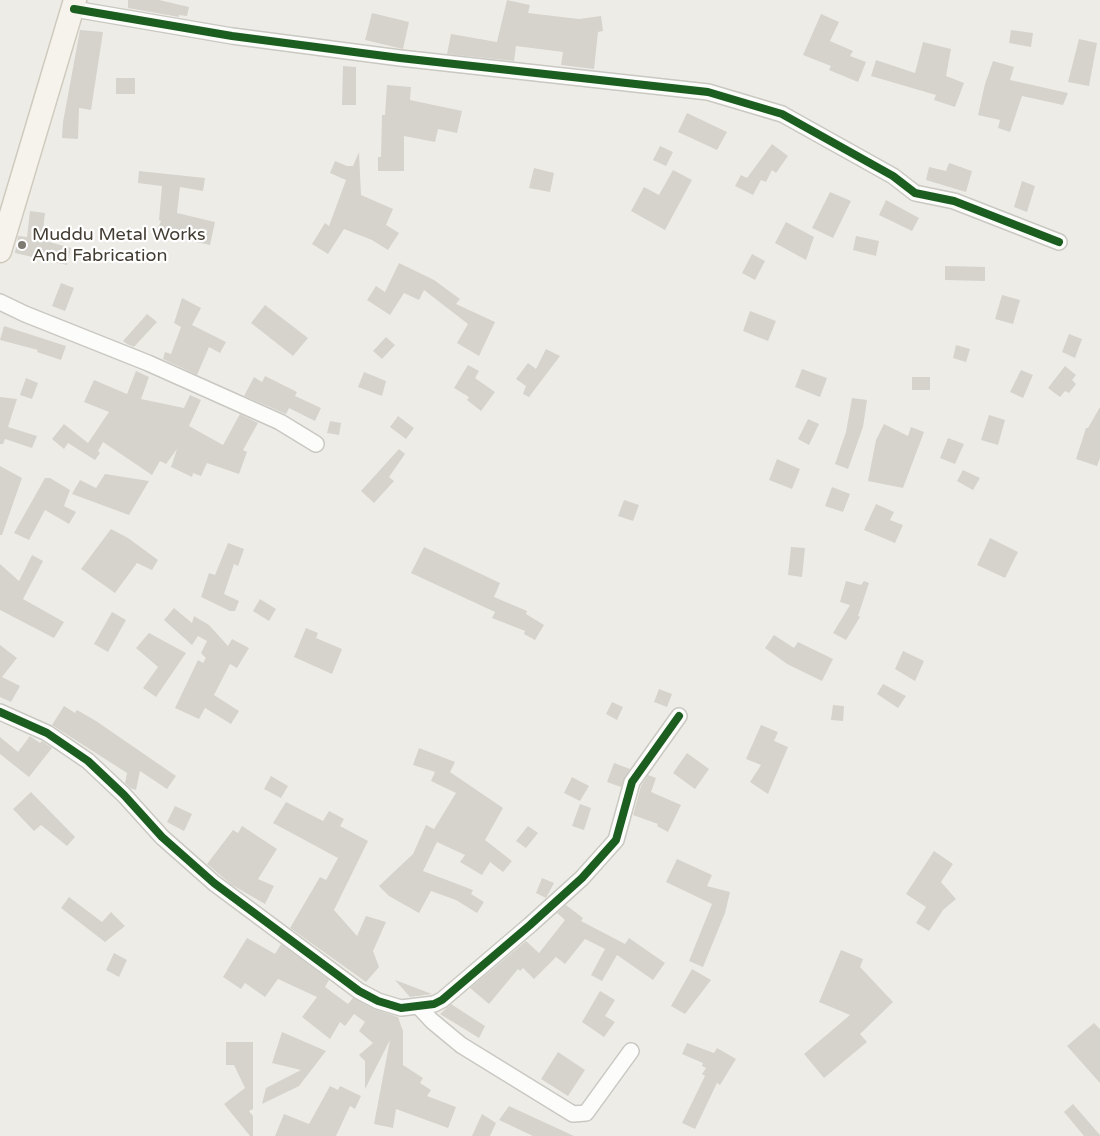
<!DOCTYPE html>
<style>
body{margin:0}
canvas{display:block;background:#eeece6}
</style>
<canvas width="1100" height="1136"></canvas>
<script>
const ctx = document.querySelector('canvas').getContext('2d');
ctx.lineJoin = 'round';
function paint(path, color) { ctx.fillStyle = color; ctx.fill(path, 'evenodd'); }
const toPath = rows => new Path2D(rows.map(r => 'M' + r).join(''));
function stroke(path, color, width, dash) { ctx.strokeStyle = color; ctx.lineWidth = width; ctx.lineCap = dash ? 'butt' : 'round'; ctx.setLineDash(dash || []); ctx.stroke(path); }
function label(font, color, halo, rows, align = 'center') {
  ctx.font = font + ' "Varela Round",sans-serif'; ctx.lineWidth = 4.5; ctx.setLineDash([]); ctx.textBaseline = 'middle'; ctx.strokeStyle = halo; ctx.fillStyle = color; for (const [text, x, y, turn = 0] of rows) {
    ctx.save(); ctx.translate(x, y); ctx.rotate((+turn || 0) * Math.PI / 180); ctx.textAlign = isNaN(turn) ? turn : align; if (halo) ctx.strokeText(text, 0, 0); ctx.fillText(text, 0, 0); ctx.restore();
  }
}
paint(toPath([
 [128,0,159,0,189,7,187,16,179,15,179,17,128,8],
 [507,0,530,5,528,13,579,19,601,16,603,31,598,32,594,69,561,65,563,52,516,46,514,61,447,54,451,34,497,42],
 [372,13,409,22,403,49,365,40],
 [821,14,839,22,830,41,853,51,850,56,866,62,858,82,829,70,831,66,803,55],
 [80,30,103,32,91,110,79,108,78,139,62,138,63,122],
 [1011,30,1033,33,1031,47,1009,43],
 [1079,39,1097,43,1089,86,1068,82],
 [923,42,951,49,946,76,964,83,955,107,934,100,936,95,871,76,876,60,915,73],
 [993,61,1014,67,1010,80,1068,93,1063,105,1022,96,1010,132,998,128,1000,120,978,115,985,84],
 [343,66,356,67,356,105,342,105],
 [116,78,135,78,135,94,116,94],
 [387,85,411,87,410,100,462,111,457,133,438,129,435,142,404,136,404,171,378,171,378,157,381,157,382,115,385,115],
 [687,113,727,132,717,150,678,132],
 [772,144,788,156,776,173,772,170,766,182,761,180,753,195,735,186,741,175,747,178],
 [660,146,673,152,666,166,653,160],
 [359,152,361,195,393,209,386,225,399,233,388,250,372,240,344,229,328,254,312,244,325,223,329,226,346,180,330,173,335,161,347,166,353,166],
 [949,163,972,171,966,192,926,180,929,167,946,171],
 [534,168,554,173,550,192,529,188],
 [673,170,692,180,665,230,631,211,644,187,659,195],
 [139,171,205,178,203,191,180,187,177,213,215,222,210,245,156,233,161,221,159,220,162,186,138,183],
 [1022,181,1035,186,1027,212,1014,207],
 [830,192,851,201,833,238,812,228],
 [886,200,919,218,912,231,879,215],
 [30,211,45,213,42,240,71,248,67,265,15,253,18,236,27,237],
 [786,222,814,237,806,260,775,243],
 [856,236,879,241,876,256,853,250],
 [752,254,765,261,755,280,742,273],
 [399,263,434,280,460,299,456,304,495,322,479,356,457,343,468,324,424,290,419,300,404,293,390,315,367,300,376,286,385,292],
 [945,266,985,267,985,281,945,280],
 [61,283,74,288,65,311,52,306],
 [1002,295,1020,300,1013,324,995,319],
 [182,298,201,308,192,325,226,342,220,353,209,347,197,375,163,359,165,352,171,354,181,327,174,323],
 [265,305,308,338,293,356,251,323],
 [750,311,776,321,768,341,743,331],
 [147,314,157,322,134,347,127,344,123,341],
 [4,326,66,346,61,360,37,352,38,350,0,340],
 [1069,334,1082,339,1075,358,1062,352],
 [386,337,395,345,382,359,373,351],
 [956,345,970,349,966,362,953,358],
 [546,349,560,356,529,397,523,394,526,386,516,379,528,363,536,369],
 [468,365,479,371,475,378,495,392,481,411,467,400,469,397,454,388],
 [1065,366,1076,375,1072,380,1076,384,1069,393,1065,391,1060,397,1048,388],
 [802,369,827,378,820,397,795,387],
 [1021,370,1033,375,1023,398,1010,392],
 [136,371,149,377,141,399,184,408,190,395,201,400,189,426,223,445,240,414,258,423,243,450,247,452,239,474,207,463,201,476,193,473,192,477,171,467,177,449,166,464,160,461,152,475,103,442,98,451,100,453,95,460,68,443,64,449,52,439,64,424,88,443,109,412,84,402,94,380,127,394],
 [364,372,386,381,382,396,358,387],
 [265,376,297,392,295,396,321,408,315,421,289,408,286,414,244,396,254,377,262,382],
 [912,377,930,377,930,390,912,390],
 [26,378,38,383,32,399,20,395],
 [0,397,17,399,8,427,37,436,32,448,5,439,3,444,0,444],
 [852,398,867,400,863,427,848,469,835,464,846,432],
 [1100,407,1100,458,1097,466,1076,459,1086,428,1088,428],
 [989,415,1005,420,998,445,981,440],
 [398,416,414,428,406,439,390,427],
 [808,419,819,424,809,445,798,439],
 [330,421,341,423,339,435,327,433],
 [884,424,908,436,911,427,924,432,903,488,868,481,876,440],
 [948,438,964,444,955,464,940,458],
 [399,449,405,454,389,477,394,481,374,503,361,491],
 [777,459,800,469,792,489,769,480],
 [0,466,22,478,2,535,0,535],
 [963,470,980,478,973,490,957,481],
 [105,474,149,481,129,515,72,494,80,480,96,488],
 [45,478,50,478,70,490,64,506,76,512,69,524,45,510,29,540,14,533],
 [832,487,850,494,843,512,825,506],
 [624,500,639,505,633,521,618,516],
 [876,504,894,512,890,520,903,525,895,543,864,530],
 [111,529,128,538,158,560,152,570,137,563,115,593,81,569],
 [990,538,1018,552,1005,578,977,565],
 [228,543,244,549,238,566,234,564,224,594,239,601,235,611,230,611,201,597,209,573,215,575],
 [424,547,500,583,494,597,527,611,526,614,544,625,535,640,524,634,525,631,492,618,495,612,411,573],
 [791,547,805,548,802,577,788,575],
 [32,555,43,561,23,599,64,622,54,638,0,610,0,564,19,581],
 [846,581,861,585,864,581,869,583,858,616,860,617,846,640,833,633,850,605,840,602],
 [260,599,276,609,269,621,253,611],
 [174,608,192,623,194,616,209,625,228,646,232,639,249,648,237,668,230,664,214,695,239,711,231,724,205,708,199,719,175,708,198,660,203,663,206,658,201,653,207,641,198,636,192,645,164,620],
 [112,612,126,620,108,652,94,644],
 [306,628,318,633,316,638,342,649,332,674,294,657],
 [149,633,186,653,156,697,143,688,158,667,136,648],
 [774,635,794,648,798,642,833,659,822,681,787,664,765,648],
 [0,645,17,658,2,677,20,686,11,702,0,697],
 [903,651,924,661,915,681,895,669],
 [883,684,906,696,898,708,877,694],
 [659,689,672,694,667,707,654,702],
 [612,702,623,707,617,720,606,714],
 [833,705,844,706,843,721,831,720],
 [64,706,75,713,77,710,96,721,176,776,167,789,140,771,136,790,130,788,125,783,127,773,52,725],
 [761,725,778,732,774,741,788,747,768,794,750,782,761,765,746,759],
 [30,736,40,743,42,741,52,748,29,777,0,754,0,737,18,752],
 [419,748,455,762,450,772,503,808,485,840,512,861,503,872,490,862,482,875,460,862,465,855,437,842,423,871,473,890,471,894,484,902,477,913,456,900,431,891,419,913,389,896,379,886,413,854,426,825,434,829,456,793,431,781,435,772,413,765],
 [687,753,709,769,695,789,673,773],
 [614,763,630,769,621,787,607,782],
 [648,775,656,778,651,792,681,805,668,832,657,826,658,824,633,815,641,786],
 [271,776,288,786,281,798,264,789],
 [572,777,589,786,580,801,564,793],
 [31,792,75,837,67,846,41,825,34,831,13,809],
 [286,802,323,821,329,811,344,819,340,826,368,841,334,910,357,936,366,916,386,922,373,951,379,967,366,982,290,928,320,877,326,880,338,858,273,823],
 [580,804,591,808,584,830,572,826],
 [175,806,192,814,184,831,167,822],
 [242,826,277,849,258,879,274,886,265,904,232,885,207,864,233,830,238,833],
 [528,826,538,833,526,848,516,841],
 [934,851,953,864,941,882,956,899,943,910,929,931,916,923,926,907,906,894],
 [677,859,712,875,707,886,730,892,725,913,703,967,689,961,712,904,666,882],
 [542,878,554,883,546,898,536,893],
 [69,897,102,922,111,912,125,926,105,942,61,908],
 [566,905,583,918,581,921,625,944,629,938,665,963,653,980,617,955,602,981,591,975,605,949,585,939,565,964,556,957,534,979,523,968,520,971,518,969,489,1004,470,988,526,941,539,953,565,920,557,913],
 [247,938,275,954,281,944,329,980,325,987,348,1004,353,998,374,1009,398,1017,403,1031,403,1065,423,1078,420,1083,431,1090,427,1096,456,1107,448,1128,396,1109,393,1128,374,1124,390,1040,365,1089,365,1061,359,1055,373,1043,359,1031,365,1022,354,1014,345,1026,340,1022,330,1039,302,1017,317,997,278,979,265,997,245,983,241,989,223,977],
 [841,950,863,959,860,967,893,1002,860,1034,867,1042,824,1078,804,1054,850,1015,819,1002],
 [114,953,127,960,119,977,106,970],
 [692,969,711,980,685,1014,671,1006],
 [395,980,432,994,410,997],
 [600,991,615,1000,605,1016,615,1022,604,1037,582,1022],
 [451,1004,485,1026,479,1038,440,1014],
 [1094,1023,1100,1029,1100,1083,1067,1046],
 [282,1032,326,1051,299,1086,262,1104,266,1088,301,1070,272,1063],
 [226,1042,253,1042,253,1109,249,1111,253,1116,253,1136,250,1136,224,1104,245,1088,234,1065,226,1065],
 [687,1043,714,1053,717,1048,736,1059,720,1085,717,1083,695,1129,682,1123,705,1076,702,1074,706,1068,702,1066,703,1063,682,1054],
 [558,1052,585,1070,568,1096,541,1079],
 [330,1086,338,1090,340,1086,361,1096,355,1109,350,1106,336,1136,275,1136,284,1114,309,1124],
 [1073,1104,1100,1135,1100,1136,1084,1136,1064,1112],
 [509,1106,574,1136,533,1136,499,1120],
 [482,1114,496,1123,490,1136,472,1136]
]), '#d6d3cd');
const street = toPath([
 [74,9,232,36,400,58,708,92,782,114,893,176,915,193,954,201,1059,242],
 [0,302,25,314,148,363,242,405,280,422,316,444],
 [0,712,47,733,88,761,124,795,162,837,214,883,359,991,378,1001,401,1008,434,1004,442,1000,530,925,582,878,616,840,632,782,679,716],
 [419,1007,432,1021,461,1045,573,1114,586,1113,631,1051]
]);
const secondary = toPath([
 [0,251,75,0]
]);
stroke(street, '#cac8c2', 18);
stroke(secondary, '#cfcabe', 25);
stroke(street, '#fcfcfb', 15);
stroke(secondary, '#f6f3ec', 22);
stroke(toPath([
 [74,9,232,36,400,58,708,92,782,114,893,176,915,193,954,201,1059,242],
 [0,712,47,733,88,761,124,795,162,837,214,883,359,991,378,1001,401,1008,434,1004,442,1000,530,925,582,878,616,840,632,782,679,716]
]), '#1b5e20', 8);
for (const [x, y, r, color] of [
 [22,245,5,"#7f7a71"]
]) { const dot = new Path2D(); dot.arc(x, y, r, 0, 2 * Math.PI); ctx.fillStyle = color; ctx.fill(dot); stroke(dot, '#fff', 2); }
label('18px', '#433c32', '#fff', [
 ["Muddu Metal Works",32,235],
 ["And Fabrication",32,256]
], 'left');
</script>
